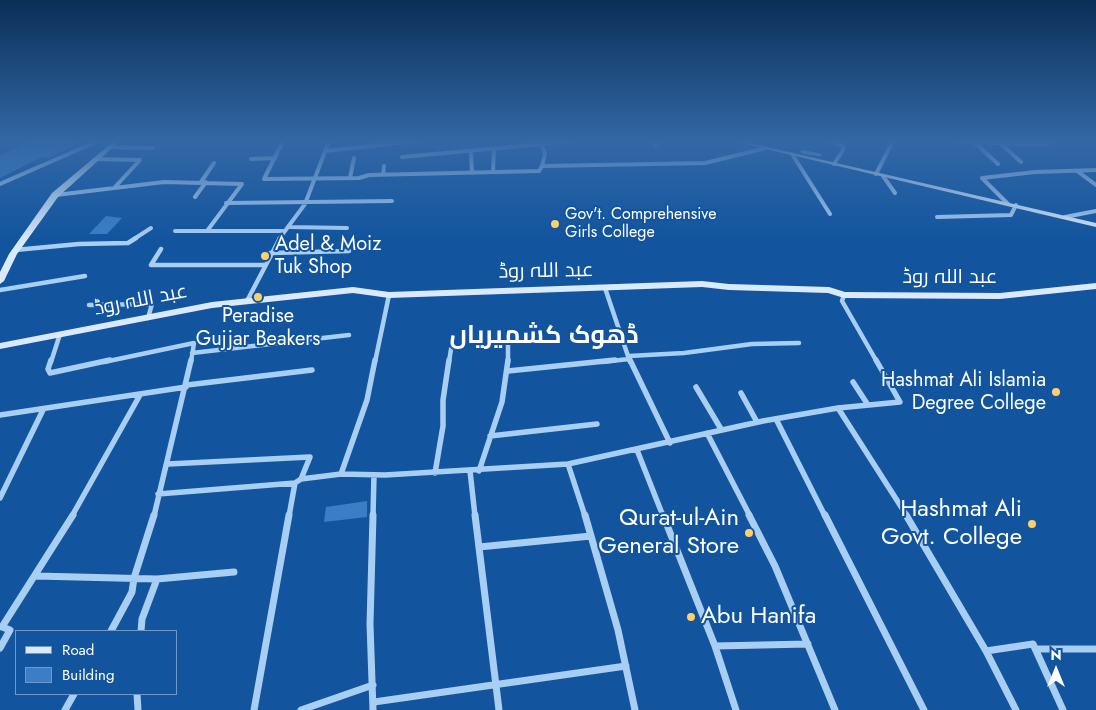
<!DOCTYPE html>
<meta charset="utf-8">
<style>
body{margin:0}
#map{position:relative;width:1096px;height:710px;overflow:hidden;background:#12559e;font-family:Jost,sans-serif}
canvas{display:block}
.legend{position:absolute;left:15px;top:630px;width:162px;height:65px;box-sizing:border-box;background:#12559e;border:1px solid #7199c5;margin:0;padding:6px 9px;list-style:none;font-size:15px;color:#fff}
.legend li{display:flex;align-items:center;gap:10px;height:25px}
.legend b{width:25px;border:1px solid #7199c5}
.north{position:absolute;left:1031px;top:645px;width:50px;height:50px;-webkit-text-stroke:4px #12559e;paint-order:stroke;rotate:0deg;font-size:14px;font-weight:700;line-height:20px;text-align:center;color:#fff}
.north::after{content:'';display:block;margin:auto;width:18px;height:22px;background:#fff;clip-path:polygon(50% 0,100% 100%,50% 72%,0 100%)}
</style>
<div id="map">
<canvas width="1096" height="710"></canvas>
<ul class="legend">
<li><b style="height:6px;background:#d9eafd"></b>Road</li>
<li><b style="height:14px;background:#3b7ec5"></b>Building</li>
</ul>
<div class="north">N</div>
</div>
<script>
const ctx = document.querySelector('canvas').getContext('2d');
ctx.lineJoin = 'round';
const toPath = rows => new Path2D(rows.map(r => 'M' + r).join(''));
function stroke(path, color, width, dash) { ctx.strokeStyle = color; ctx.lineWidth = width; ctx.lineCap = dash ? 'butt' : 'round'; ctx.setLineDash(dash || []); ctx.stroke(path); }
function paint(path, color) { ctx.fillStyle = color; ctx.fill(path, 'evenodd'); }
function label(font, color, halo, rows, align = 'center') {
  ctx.font = font + ' Jost,Cairo,sans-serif'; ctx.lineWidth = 4; ctx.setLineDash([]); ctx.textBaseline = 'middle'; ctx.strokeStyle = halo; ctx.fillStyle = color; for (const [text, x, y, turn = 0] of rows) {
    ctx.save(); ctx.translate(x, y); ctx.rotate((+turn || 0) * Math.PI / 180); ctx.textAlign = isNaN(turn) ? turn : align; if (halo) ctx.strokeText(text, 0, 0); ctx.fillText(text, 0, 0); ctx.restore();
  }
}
stroke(toPath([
 [802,151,820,155,802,152,802,151]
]), '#9bc9f7', 2.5);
paint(toPath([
 [30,141,83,141,49,158,42,157,0,178,0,155],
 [106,216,122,218,107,234,89,234],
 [367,501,367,517,324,522,326,507]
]), '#3b7ec5');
stroke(toPath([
 [829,141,843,146,843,150,834,164],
 [952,141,1045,145,1053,141],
 [974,142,998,164],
 [1001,144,1021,162],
 [542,145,545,154,542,166],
 [655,145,659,141],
 [108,147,153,148],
 [325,151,416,141],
 [471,151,472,173],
 [792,154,830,214],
 [402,157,573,141],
 [95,159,140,160,115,187],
 [251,159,275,158],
 [542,166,705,163,766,148],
 [1077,171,1096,185],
 [493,172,494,149],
 [876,174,893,141],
 [383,175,384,166],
 [883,176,895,193],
 [350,178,354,158],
 [264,179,359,178,369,175,539,171,542,166],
 [264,179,283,141],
 [201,182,214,163],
 [0,184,98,141],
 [56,195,164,182,242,184,207,231],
 [195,197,206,182],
 [226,203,392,201],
 [1008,204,982,178,1035,172,1096,170],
 [937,217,1011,215,1016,205],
 [1065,217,1096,211],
 [290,227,347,228],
 [175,231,283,231],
 [134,239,151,228],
 [279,239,305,204,329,141]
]), '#a9cef4', 4);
stroke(toPath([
 [161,249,151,265,264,265],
 [15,250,79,244,128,243,136,238],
 [270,253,349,251],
 [605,288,630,362],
 [0,290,85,276],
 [844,295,842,301,877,362],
 [247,301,280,238],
 [89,305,152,304,148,318],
 [508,342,508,362],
 [192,353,349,335],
 [629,356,684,353,752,344,799,343],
 [51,362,60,334],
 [104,362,194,343,191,362],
 [375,362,389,295],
 [449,362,451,349],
 [602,362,629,359]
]), '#a9cef4', 4.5);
stroke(toPath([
 [51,360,48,369,50,373,110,360],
 [630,360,670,443],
 [508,371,615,360],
 [853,382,868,405],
 [187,385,312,370],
 [696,387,721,429],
 [741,393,757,422],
 [838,408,907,516],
 [0,415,186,387],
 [776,419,825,516],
 [707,433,750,516],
 [490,436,597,424],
 [637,450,663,516],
 [168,464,310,457,301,479],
 [568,464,585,516],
 [470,471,475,516],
 [479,471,502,402,508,360],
 [435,473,443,426,443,400,449,360],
 [341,474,367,400,375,360],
 [158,494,295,483,301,479,341,474,385,475,568,464,763,421,838,408,900,402,876,360],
 [0,498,43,410],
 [72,516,140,395],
 [154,516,191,360],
 [289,516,295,483],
 [373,516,374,475]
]), '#a9cef4', 5.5);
stroke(toPath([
 [373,515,370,624,373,710],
 [475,515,499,710],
 [585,515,618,630,635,710],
 [663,515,715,646,736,710],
 [749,515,775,566,835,710],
 [825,515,924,710],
 [906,515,986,651,1016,710],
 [479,547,591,536],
 [36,576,157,579,142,619,141,631],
 [157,579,234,572],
 [111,631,132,592,134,578,154,515],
 [715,646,808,644],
 [0,648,10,630,2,627,73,515],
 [1036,649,1096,649],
 [986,651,1033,644,1063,710],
 [137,694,138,710],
 [374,702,626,666],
 [65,710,74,694],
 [254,710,289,515],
 [301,710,373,685]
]), '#a9cef4', 7);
paint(toPath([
 [114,141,120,141,58,197,17,254,4,281,0,284,0,272,9,254,52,193,114,141],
 [732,141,741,141,1096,223,1096,227,732,141],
 [702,281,729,284,829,287,845,292,1000,293,1096,283,1096,289,1000,299,844,298,828,293,729,290,702,287,389,298,353,293,212,308,0,349,0,343,212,302,353,287,389,292,702,281]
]), '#d9eafd');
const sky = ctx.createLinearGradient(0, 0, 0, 240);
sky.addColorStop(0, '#0a2f57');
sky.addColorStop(0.59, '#3368a6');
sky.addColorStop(1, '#3368a600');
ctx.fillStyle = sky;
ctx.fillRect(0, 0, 1096, 240);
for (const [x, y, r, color] of [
 [555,224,5,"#ffcf6c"],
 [265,256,5,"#ffcf6c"],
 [258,297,5,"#ffcf6c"],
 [1056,392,5,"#ffcf6c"],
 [1032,524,5,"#ffcf6c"],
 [749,533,5,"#ffcf6c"],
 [691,617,5,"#ffcf6c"]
]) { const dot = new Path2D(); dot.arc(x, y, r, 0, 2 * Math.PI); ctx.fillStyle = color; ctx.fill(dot); stroke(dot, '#12559e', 2); }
label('16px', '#fff', '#12559e', [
 ["Gov't. Comprehensive",565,215],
 ["Girls College",565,233]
], 'left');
label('20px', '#fff', '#12559e', [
 ["Adel & Moiz",275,245],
 ["Tuk Shop",275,268],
 ["Peradise",258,317,"center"],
 ["Gujjar Beakers",258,340,"center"],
 ["Hashmat Ali Islamia",1046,381,"right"],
 ["Degree College",1046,404,"right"]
], 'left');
label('20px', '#fff', '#12559e', [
 ["عبد اللہ روڈ",546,272,-1],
 ["عبد اللہ روڈ",950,278],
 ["عبد اللہ روڈ",141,301,-11]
]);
label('24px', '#fff', '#12559e', [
 ["Hashmat Ali",1022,510],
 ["Govt. College",1022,538],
 ["Qurat-ul-Ain",739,519],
 ["General Store",739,547],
 ["Abu Hanifa",701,617,"left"]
], 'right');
label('bold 25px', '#fff', '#12559e', [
 ["ڈھوک کشمیریاں",544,337]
]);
</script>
